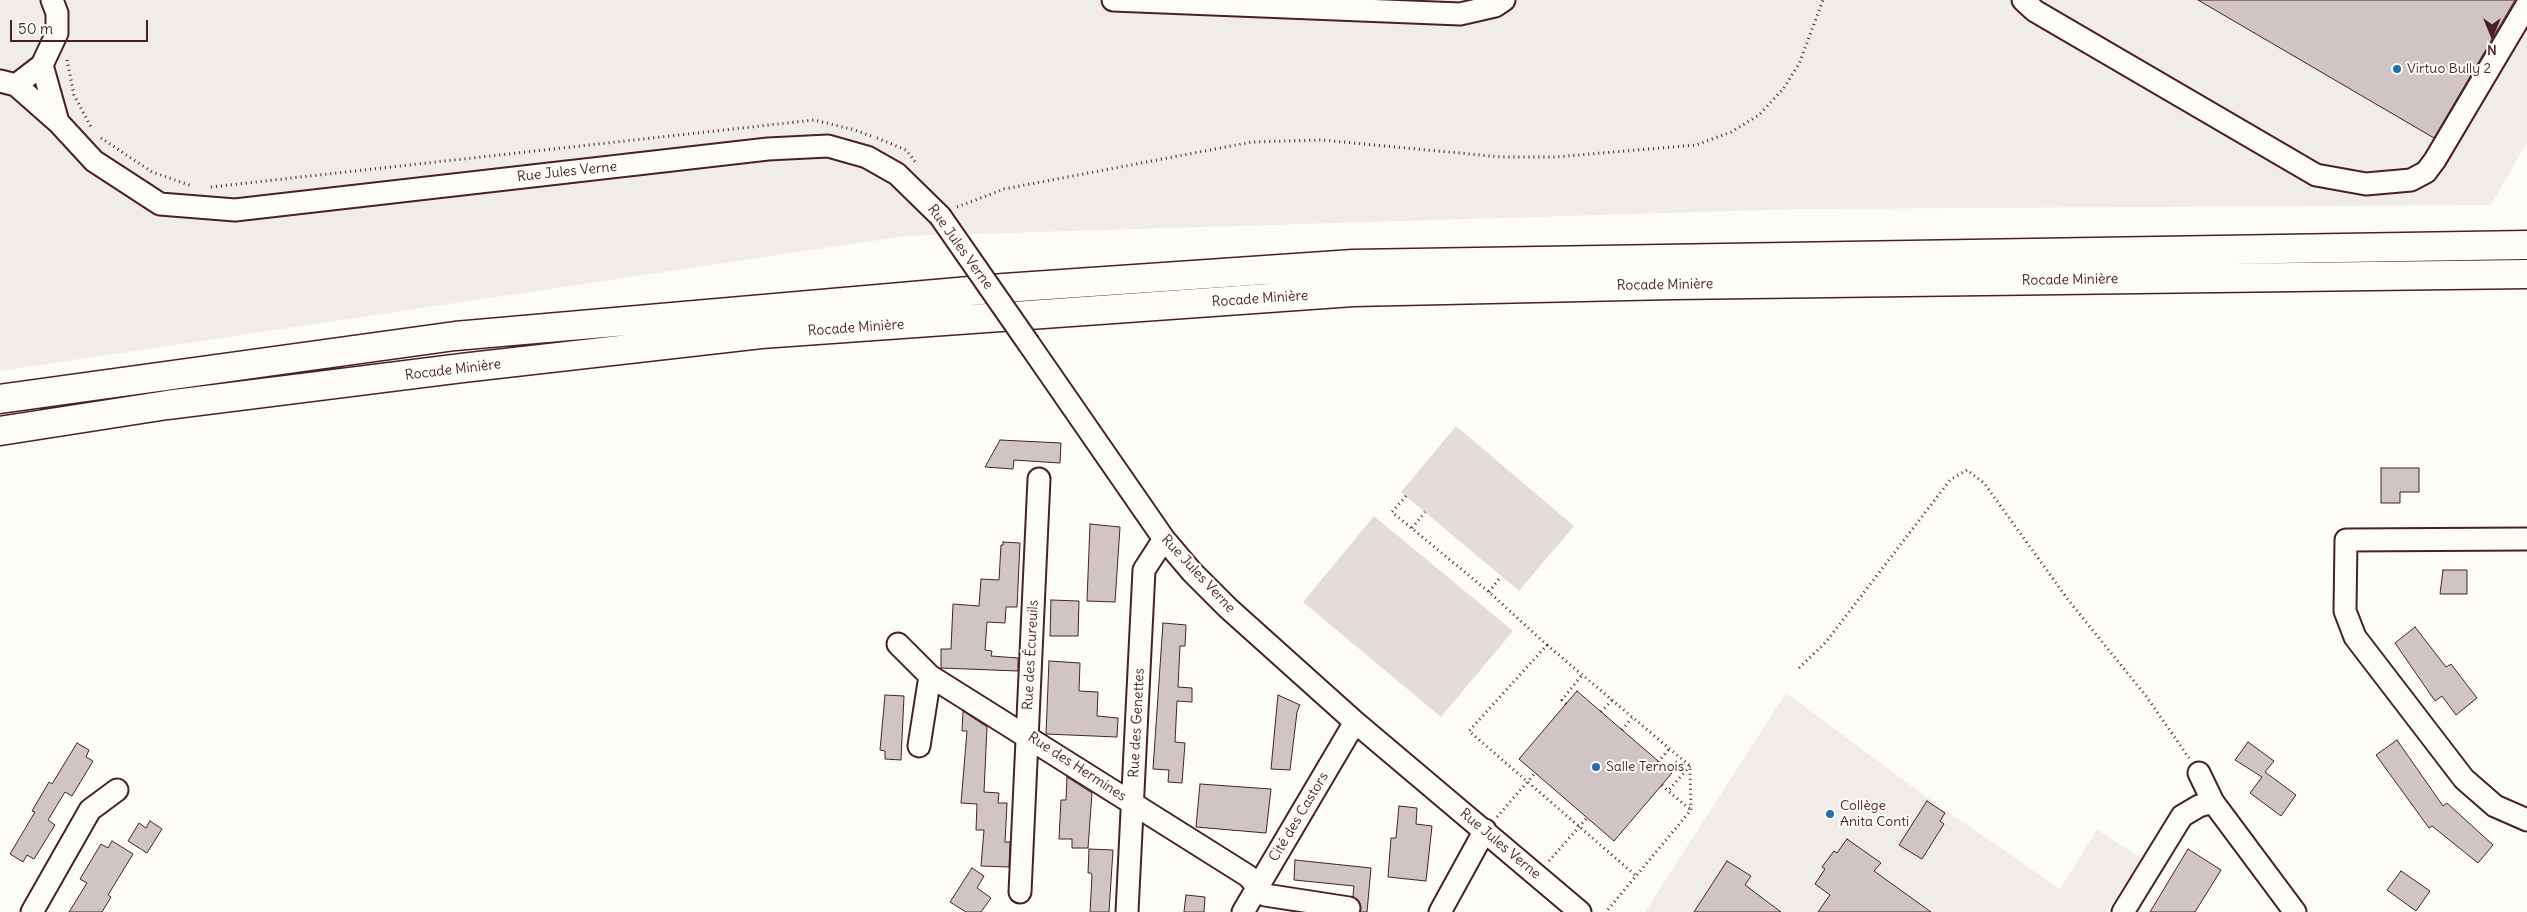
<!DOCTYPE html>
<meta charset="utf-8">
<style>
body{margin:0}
#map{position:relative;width:2527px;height:912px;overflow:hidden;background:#fdfcf7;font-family:Delius,sans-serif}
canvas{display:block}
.north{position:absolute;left:2467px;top:10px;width:50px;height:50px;-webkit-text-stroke:4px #fdfcf7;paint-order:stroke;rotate:180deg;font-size:14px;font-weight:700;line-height:20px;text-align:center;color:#4a1f2b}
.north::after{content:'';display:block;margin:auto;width:18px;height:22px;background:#4a1f2b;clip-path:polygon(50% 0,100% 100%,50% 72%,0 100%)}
.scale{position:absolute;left:10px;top:20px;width:138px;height:22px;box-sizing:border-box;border:2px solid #4a1f2b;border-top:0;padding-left:6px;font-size:15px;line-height:18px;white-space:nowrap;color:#4a1f2b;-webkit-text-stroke:4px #fdfcf7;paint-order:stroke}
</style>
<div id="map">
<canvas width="2527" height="912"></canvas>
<div class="north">N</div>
<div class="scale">50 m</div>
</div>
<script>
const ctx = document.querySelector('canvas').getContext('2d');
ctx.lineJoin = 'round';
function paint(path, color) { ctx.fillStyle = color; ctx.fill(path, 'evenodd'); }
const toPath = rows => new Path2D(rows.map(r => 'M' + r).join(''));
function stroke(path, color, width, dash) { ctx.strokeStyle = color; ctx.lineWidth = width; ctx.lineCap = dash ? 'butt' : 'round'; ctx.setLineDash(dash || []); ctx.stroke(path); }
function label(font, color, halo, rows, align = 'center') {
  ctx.font = font + ' Delius,sans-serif'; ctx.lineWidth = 4; ctx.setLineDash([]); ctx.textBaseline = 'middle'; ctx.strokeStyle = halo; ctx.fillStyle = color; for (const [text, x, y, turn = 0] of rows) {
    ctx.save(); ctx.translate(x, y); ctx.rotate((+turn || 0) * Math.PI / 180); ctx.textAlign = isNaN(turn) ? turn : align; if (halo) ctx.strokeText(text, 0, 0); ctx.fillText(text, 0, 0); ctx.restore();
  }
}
paint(toPath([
 [0,0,2527,0,2527,142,2491,205,1798,209,905,236,0,371],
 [1786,693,1928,798,2060,889,2097,830,2141,858,2107,912,1645,912]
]), '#f0ece8');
paint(toPath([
 [1456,426,1574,526,1519,591,1401,492],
 [1374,516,1513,631,1441,717,1303,602]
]), '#e3dcda');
const building = toPath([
 [2198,0,2515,0,2434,138,2198,0],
 [1000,440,1061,443,1060,463,1014,460,1013,469,985,467,1000,440],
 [2381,468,2419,468,2419,492,2400,492,2400,503,2381,503,2381,468],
 [1090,524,1120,527,1115,602,1087,601,1090,524],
 [1003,542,1020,543,1017,607,1006,607,1005,623,987,622,985,650,992,651,991,656,1018,658,1018,671,941,668,941,649,951,649,953,604,979,606,981,579,999,580,1001,545,1003,545,1003,542],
 [2443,570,2467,570,2467,594,2440,594,2443,570],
 [1051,600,1079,601,1078,636,1050,636,1051,600],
 [1163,623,1186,625,1185,646,1180,646,1178,687,1192,688,1192,702,1177,701,1175,742,1185,743,1182,783,1168,782,1169,770,1153,769,1163,623],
 [2415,627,2446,667,2451,664,2477,698,2456,715,2442,696,2435,701,2395,643,2415,627],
 [1049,661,1080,663,1079,691,1098,692,1097,716,1118,718,1117,737,1046,734,1049,661],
 [1577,691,1672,773,1614,841,1519,759,1577,691],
 [885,695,904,696,901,760,885,759,885,751,880,750,885,695],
 [1278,695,1300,705,1297,712,1290,770,1271,769,1278,695],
 [963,711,987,727,984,792,999,793,998,803,1007,803,1005,842,1010,842,1009,867,981,866,984,830,976,830,977,804,961,803,967,731,962,731,963,711],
 [2397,740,2443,806,2447,803,2493,845,2478,863,2432,826,2429,828,2376,755,2397,740],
 [2248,742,2274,761,2265,772,2296,795,2281,816,2250,793,2262,777,2235,760,2248,742],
 [77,743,89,750,86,757,93,761,72,796,65,792,48,820,55,825,34,859,27,855,23,862,10,854,35,812,32,811,49,782,52,784,77,743],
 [1067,777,1092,793,1088,848,1072,848,1072,839,1059,839,1061,800,1066,800,1067,777],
 [1200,784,1271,789,1266,833,1196,827,1200,784],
 [1927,801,1945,813,1940,821,1944,824,1922,859,1899,845,1927,801],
 [1399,806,1417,808,1416,824,1432,826,1426,881,1388,877,1391,838,1396,838,1399,806],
 [150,821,162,829,147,853,128,841,139,823,146,828,150,821],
 [1847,839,1881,863,1874,871,1931,912,1818,912,1830,895,1815,884,1825,869,1822,867,1834,851,1837,853,1847,839],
 [112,841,133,854,108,895,111,897,102,912,69,912,87,883,80,879,101,844,108,848,112,841],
 [1089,849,1113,850,1109,912,1090,912,1092,876,1091,873,1088,873,1089,849],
 [2188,849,2221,870,2195,912,2150,912,2188,849],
 [1295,860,1371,868,1367,912,1360,912,1360,903,1353,896,1354,886,1294,880,1295,860],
 [1727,861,1751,876,1745,885,1781,912,1694,912,1727,861],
 [972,868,984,876,977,888,991,898,981,912,966,912,950,902,972,868],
 [2401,871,2430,891,2416,911,2387,890,2401,871],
 [1186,895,1205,897,1204,912,1184,912,1186,895]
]);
paint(building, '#d0c5c4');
stroke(building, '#4a1f2b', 1);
const minor = toPath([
 [1113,0,1460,14,1495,6,1504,0],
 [2023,0,2035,11,2316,175,2366,184,2411,180,2426,172,2435,160,2527,5],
 [42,65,58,122],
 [0,81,16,85,42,65,57,33,57,13,52,0],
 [16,85,58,122,94,161,160,204,235,210,768,149,828,146,867,157,897,174,940,216],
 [1029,344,1164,539,1192,572,1228,608,1355,722,1580,912],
 [2527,539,2346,540,2345,611,2355,637,2464,779,2495,806,2527,820],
 [898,644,930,676,1248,876,1265,895,1349,908],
 [919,746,930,676],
 [2199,773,2213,802,2295,912],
 [1020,892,1039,479],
 [32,912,90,810,117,790],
 [1127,912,1144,570,1164,539],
 [1243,912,1355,722],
 [1440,912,1485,830],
 [2123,912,2182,816,2199,806,2213,802]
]);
const highway = toPath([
 [0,399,455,336,1004,288,1353,264,2527,245],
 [0,431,167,405,462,368,761,334,1353,292,1673,285,2527,274]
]);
stroke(minor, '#4a1f2b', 25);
stroke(highway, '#4a1f2b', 31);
stroke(toPath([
 [67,60,74,95,92,129],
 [101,138,152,172,192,186],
 [877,138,906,150,917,164],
 [211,187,814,120,855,130,871,136],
 [957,207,1004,189,1252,142,1322,140,1501,157,1555,157,1696,145,1731,132,1759,115,1783,89,1799,64,1823,0],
 [1406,496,1392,512,1489,592,1547,645,1469,731,1635,875],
 [1412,528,1425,512],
 [1489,592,1501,576],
 [1547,645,1690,766,1691,810,1606,912],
 [1799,668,1826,642,1950,480,1967,470,1984,483,2069,601,2146,696,2189,758],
 [1566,704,1562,700,1582,675],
 [1601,712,1612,700],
 [1622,730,1632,718],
 [1658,762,1670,748],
 [1690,766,1668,791,1691,810],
 [1662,785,1668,791],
 [1497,817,1535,773],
 [1549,861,1587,818]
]), '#4a1f2b', 3, [1, 4]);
stroke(minor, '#fdfcf7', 21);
stroke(highway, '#fdfcf7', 28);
const minorBridge = toPath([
 [940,216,1029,344]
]);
stroke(minorBridge, '#4a1f2b', 25, []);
stroke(minorBridge, '#fdfcf7', 21);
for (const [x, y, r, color] of [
 [2397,69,5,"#1f6fb2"],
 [1596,767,5,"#1f6fb2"],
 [1830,814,5,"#1f6fb2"]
]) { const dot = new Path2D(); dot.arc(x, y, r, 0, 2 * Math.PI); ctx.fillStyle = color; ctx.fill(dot); stroke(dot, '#fdfcf7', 2); }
label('14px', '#4a1f2b', '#fdfcf7', [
 ["Virtuo Bully 2",2407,69],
 ["Salle Ternois",1606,767],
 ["Collège",1840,806],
 ["Anita Conti",1840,822]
], 'left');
label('14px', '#4a1f2b', '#fdfcf7', [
 ["Rue Jules Verne",567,172,-6],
 ["Rue Jules Verne",960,247,54],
 ["Rocade Minière",2070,280,-1],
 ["Rocade Minière",1665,285,-1],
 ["Rocade Minière",1260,299,-4],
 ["Rocade Minière",856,328,-4],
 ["Rocade Minière",453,370,-7],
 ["Rue Jules Verne",1198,574,47],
 ["Rue des Écureuils",1031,655,-87],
 ["Rue des Genettes",1137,723,-87],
 ["Rue des Hermines",1077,767,33],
 ["Cité des Castors",1299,817,-59],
 ["Rue Jules Verne",1500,844,40]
]);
</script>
